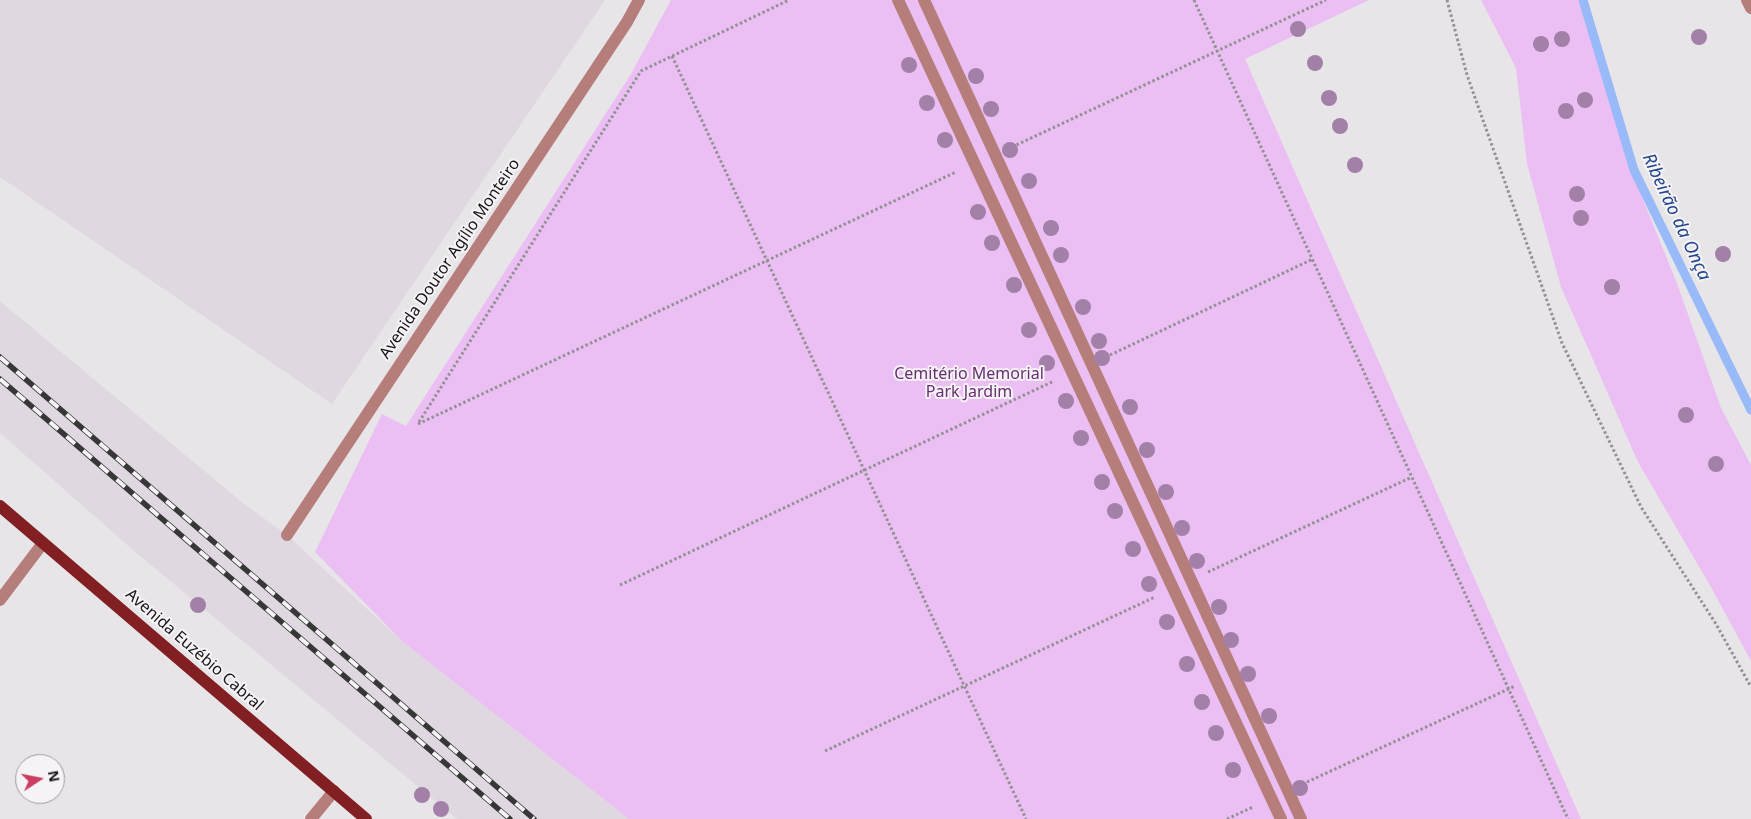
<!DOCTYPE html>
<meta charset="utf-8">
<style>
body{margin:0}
#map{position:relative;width:1751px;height:819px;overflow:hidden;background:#e8e5e8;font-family:"Noto Sans",sans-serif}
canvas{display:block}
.north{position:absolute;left:15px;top:754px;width:50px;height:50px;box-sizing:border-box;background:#f5f3f5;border:1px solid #9c9b9c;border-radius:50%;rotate:79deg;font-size:14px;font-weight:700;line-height:20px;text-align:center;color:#171617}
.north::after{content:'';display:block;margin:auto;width:18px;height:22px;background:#cb3c61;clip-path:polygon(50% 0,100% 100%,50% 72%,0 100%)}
</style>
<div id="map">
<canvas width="1751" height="819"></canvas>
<div class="north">N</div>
</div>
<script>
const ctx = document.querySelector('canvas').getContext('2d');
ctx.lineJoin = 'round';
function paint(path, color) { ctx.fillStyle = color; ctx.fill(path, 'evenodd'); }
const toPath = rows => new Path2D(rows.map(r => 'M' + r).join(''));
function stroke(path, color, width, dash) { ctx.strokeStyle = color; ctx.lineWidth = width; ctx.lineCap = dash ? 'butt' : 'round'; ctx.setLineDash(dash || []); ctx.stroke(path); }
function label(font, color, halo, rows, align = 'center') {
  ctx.font = font + ' "Noto Sans",sans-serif'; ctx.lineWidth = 4; ctx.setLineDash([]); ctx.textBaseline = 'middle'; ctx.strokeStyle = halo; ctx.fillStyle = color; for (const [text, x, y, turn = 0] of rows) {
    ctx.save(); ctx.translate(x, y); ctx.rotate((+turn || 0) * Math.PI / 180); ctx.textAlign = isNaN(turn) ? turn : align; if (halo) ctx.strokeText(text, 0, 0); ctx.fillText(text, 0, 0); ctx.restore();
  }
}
paint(toPath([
 [0,0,605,0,332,404,0,177],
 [0,301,243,503,287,535,403,642,629,819,457,819,134,551,0,433]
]), '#e0d8e1');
paint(toPath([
 [671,0,1369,0,1245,59,1581,819,629,819,403,642,315,552,382,414,406,426,631,74],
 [1481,0,1583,0,1642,197,1678,286,1721,408,1751,465,1751,661,1712,589,1638,462,1561,287,1527,164,1516,68]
]), '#ebbff3');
stroke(toPath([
 [1583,0,1634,170,1751,410]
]), '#98baf8', 9);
stroke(toPath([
 [1194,0,1568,819],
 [1447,0,1467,75,1562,343,1641,507,1716,624,1751,687],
 [672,56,1026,819],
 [1012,147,1326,0],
 [1110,355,1313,259],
 [419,422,641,71,789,0],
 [418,424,956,172],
 [1208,572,1412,477],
 [620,585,1054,381],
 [825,751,1155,597],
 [1307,782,1515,686],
 [1227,819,1253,807]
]), '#939193', 3, [2.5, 2.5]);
stroke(toPath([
 [898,0,1281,819],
 [924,0,1301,819],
 [1747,0,1751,8],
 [287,535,627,22,639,0],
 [0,600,43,543],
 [311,819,334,791]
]), '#b67e7a', 12);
stroke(toPath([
 [0,506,366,819]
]), '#811f22', 12);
const rail = toPath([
 [0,357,534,819],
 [0,379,510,819]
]);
stroke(rail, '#383738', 5.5);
stroke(rail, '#f5f3f5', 4, [11]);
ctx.fillStyle = '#a280a8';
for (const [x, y] of [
 [1298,29],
 [1699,37],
 [1562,39],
 [1541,44],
 [1315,63],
 [909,65],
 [976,76],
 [1329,98],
 [1585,100],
 [927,103],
 [991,109],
 [1566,111],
 [1340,126],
 [945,140],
 [1010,150],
 [1355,165],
 [1029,181],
 [1577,194],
 [978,212],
 [1581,218],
 [1051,228],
 [992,243],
 [1723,254],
 [1061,255],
 [1014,285],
 [1612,287],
 [1083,307],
 [1029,330],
 [1099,341],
 [1102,358],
 [1047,363],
 [1066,401],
 [1130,407],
 [1686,415],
 [1081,438],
 [1147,450],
 [1716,464],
 [1102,482],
 [1166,492],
 [1115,511],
 [1182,528],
 [1133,549],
 [1197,561],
 [1149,584],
 [198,605],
 [1219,607],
 [1167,622],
 [1231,640],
 [1187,664],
 [1248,674],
 [1202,702],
 [1269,716],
 [1216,733],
 [1233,770],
 [1300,788],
 [422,795],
 [441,809]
]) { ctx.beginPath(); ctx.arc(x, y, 8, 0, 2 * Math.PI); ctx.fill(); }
label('16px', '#171617', '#f5f3f5', [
 ["Avenida Doutor Agílio Monteiro",450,259,-56],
 ["Avenida Euzébio Cabral",194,650,41]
]);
label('16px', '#682e73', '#f5f3f5', [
 ["Cemitério Memorial",969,374],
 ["Park Jardim",969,392]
]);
label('italic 18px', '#22478e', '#f5f3f5', [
 ["Ribeirão da Onça",1676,217,65]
]);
</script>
